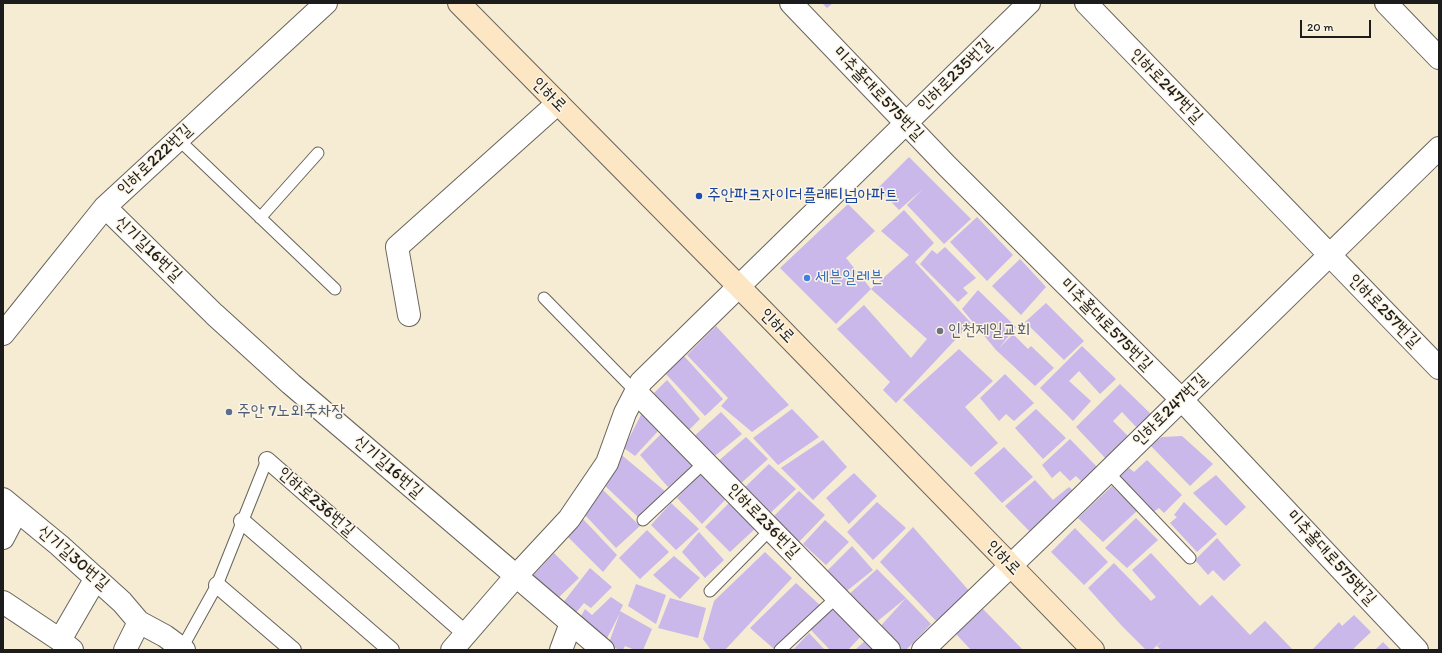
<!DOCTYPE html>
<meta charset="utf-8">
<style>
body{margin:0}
#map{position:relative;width:1442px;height:653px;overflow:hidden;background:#f6ebd3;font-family:Itim,sans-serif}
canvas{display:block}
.frame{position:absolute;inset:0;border:4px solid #1c1c1c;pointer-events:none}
.scale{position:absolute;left:1300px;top:20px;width:71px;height:18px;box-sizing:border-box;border:2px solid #1c1c1c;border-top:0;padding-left:5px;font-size:12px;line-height:14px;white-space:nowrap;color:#1c1c1c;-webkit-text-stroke:3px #fcf5e5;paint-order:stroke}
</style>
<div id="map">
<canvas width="1442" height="653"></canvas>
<div class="frame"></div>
<div class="scale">20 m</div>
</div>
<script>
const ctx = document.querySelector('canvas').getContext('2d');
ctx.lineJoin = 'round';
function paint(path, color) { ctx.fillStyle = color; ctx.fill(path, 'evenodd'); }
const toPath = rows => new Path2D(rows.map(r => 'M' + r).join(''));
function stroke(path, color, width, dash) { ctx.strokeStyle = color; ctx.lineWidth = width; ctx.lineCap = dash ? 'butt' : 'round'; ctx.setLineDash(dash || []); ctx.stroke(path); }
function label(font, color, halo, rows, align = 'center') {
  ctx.font = font + ' Itim,"Poor Story",sans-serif'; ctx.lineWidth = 3; ctx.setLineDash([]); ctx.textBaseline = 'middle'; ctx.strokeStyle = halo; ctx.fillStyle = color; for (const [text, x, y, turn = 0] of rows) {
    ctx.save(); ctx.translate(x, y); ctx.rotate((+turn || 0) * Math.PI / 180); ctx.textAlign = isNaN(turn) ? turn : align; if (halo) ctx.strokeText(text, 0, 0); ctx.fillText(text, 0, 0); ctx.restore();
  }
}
paint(toPath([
 [822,3,833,3,827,8],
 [909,157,971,219,944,244,907,205,923,189,899,210,878,188],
 [848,204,875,231,846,258,871,289,909,255,881,231,904,210,934,243,915,262,971,323,896,403,883,390,890,382,837,329,864,305,911,358,927,339,871,289,836,324,780,268],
 [977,217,1013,255,987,281,950,242],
 [945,247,976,278,963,288,968,293,958,302,920,264,932,250,937,254],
 [1020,259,1046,287,1021,315,992,286],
 [978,290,1016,327,999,348,1013,334,1028,349,1031,346,1054,368,1035,386,996,350,962,309],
 [1046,303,1084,341,1064,360,1025,322],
 [716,326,789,405,752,432,721,406,728,398,687,355],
 [1082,346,1116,379,1100,394,1079,371,1069,381,1091,401,1073,421,1040,388],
 [959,349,993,381,965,407,998,443,971,467,903,400],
 [684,356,723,399,705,416,666,374],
 [1005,374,1034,403,1014,421,1006,414,999,421,980,398],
 [667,380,700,419,684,435,649,398],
 [1120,384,1154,417,1139,430,1122,412,1113,421,1130,438,1107,460,1076,427],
 [644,409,660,429,635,456,624,448],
 [792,409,819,437,778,465,753,438],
 [1036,409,1066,438,1043,459,1015,428],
 [721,412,742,434,711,459,691,439],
 [664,431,694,467,668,487,640,455],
 [1182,436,1213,464,1190,486,1150,445,1162,437],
 [746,437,768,459,739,485,716,463],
 [1070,439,1098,468,1082,482,1076,476,1070,481,1060,471,1052,478,1042,465],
 [823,440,847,467,813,500,781,468],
 [1004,447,1033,477,1002,503,974,473],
 [618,452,666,492,638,517,601,482],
 [1147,460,1182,495,1164,513,1159,508,1152,513,1118,478,1129,468,1134,472],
 [769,464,796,489,766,517,741,491],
 [701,472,725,500,702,524,677,498],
 [854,473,877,496,849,524,826,498],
 [1216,475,1246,507,1226,526,1193,493],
 [1035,480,1053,500,1069,487,1081,498,1034,536,1005,506],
 [1112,486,1137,511,1103,542,1078,518],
 [603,490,640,526,616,548,585,515],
 [799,491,825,515,797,544,772,518],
 [730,502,758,526,730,552,705,527],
 [877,502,906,528,873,560,847,532],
 [1184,502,1217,534,1197,552,1170,523,1177,517,1174,515],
 [671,503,699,529,676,550,651,525],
 [582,518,617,555,603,572,568,537],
 [1136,518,1158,540,1127,568,1105,548],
 [825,520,849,542,826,565,803,544],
 [913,527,971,593,939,624,880,562],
 [1075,528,1108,562,1084,585,1051,552],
 [647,530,669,552,640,579,619,558],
 [699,532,724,560,705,578,682,552],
 [1217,538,1241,565,1224,581,1213,570,1208,575,1195,560],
 [852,546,873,570,843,594,823,575],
 [765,552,792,578,725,650,711,650,703,639,714,601],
 [554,553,579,578,556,600,532,577],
 [1151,553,1200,606,1212,595,1250,635,1265,621,1293,650,1161,650,1157,646,1165,638,1152,650,1146,650,1122,626,1088,588,1114,563,1151,601,1156,597,1132,570],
 [674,556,700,578,680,599,653,575],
 [590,568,612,587,591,608,584,603,574,615,562,604],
 [877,569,906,598,931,624,906,650,895,650,877,630,906,598,874,624,846,597],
 [796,583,822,607,774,649,750,628],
 [636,584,666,595,656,624,628,606],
 [611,597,623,605,620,611,652,629,643,650,635,650,625,646,623,650,620,650,608,645,620,613,605,642,580,618,585,609,592,615],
 [670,598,706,608,698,638,658,628],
 [832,607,863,634,848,650,830,650,810,629],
 [983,609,1023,650,971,650,956,634],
 [1354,615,1371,632,1352,650,1312,650,1339,622,1342,626],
 [809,633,825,650,793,650],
 [868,638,879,650,855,650],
 [1383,642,1391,650,1375,650]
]), '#c9b8e9');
const service = toPath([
 [178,139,335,289],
 [260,218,318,153],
 [544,298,636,392],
 [1107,471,1190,558],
 [643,520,705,462],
 [710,591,771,529],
 [182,648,217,585,267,460],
 [780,650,837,597]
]);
const pedestrian = toPath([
 [267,460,466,634],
 [242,521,391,650],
 [217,585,293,650]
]);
const minor = toPath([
 [791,3,947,166,1181,399,1417,650],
 [1086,3,1439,368],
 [1386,3,1439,58],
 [105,207,214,314,291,384,603,650],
 [409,315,397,247,558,103],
 [3,334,105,207,326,3],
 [636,392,889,650],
 [3,499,59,545,122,602,139,622,165,636,184,650],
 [3,538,17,511],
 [3,602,60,640,72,650],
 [60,640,96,578],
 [125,650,139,622],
 [452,650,516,576,569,519,607,463,625,413,641,382,1029,3],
 [561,650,571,623],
 [923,650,1081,498,1439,148]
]);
const secondary = toPath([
 [459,3,764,312,1093,650]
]);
stroke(service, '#68645c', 13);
stroke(pedestrian, '#68645c', 18);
stroke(minor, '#68645c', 24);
stroke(secondary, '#68645c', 24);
stroke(service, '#fff', 11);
stroke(pedestrian, '#fff', 16);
stroke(minor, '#fff', 22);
stroke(secondary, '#fce6c4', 22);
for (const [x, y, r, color] of [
 [699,196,4,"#1a4fb4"],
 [807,278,4,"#3f7fe0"],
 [940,331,4,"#6b7280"],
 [229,412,4,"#5c6f8a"]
]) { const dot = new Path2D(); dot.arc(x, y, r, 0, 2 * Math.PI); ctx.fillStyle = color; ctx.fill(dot); stroke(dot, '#fcf5e5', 1.5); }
label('17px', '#1c1c1c', '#fcf5e5', [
 ["인하로235번길",955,75,-44],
 ["인하로247번길",1166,86,46],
 ["미추홀대로575번길",878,94,46],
 ["인하로",549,95,45],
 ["인하로222번길",155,160,-43],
 ["신기길16번길",148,249,44],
 ["인하로257번길",1384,311,46],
 ["미추홀대로575번길",1106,325,45],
 ["인하로",777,326,46],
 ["인하로247번길",1170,410,-44],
 ["신기길16번길",388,467,41],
 ["인하로236번길",316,502,41],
 ["인하로236번길",763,521,46],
 ["신기길30번길",73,558,41],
 ["인하로",1003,558,46],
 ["미추홀대로575번길",1331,558,47]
]);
label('17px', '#164399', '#fcf5e5', [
 ["주안파크자이더플래티넘아파트",707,196]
], 'left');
label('17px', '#366cbe', '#fcf5e5', [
 ["세븐일레븐",815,278]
], 'left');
label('17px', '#5b616d', '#fcf5e5', [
 ["인천제일교회",948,331]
], 'left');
label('17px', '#4e5e75', '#fcf5e5', [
 ["주안 7노외주차장",237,412]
], 'left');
</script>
